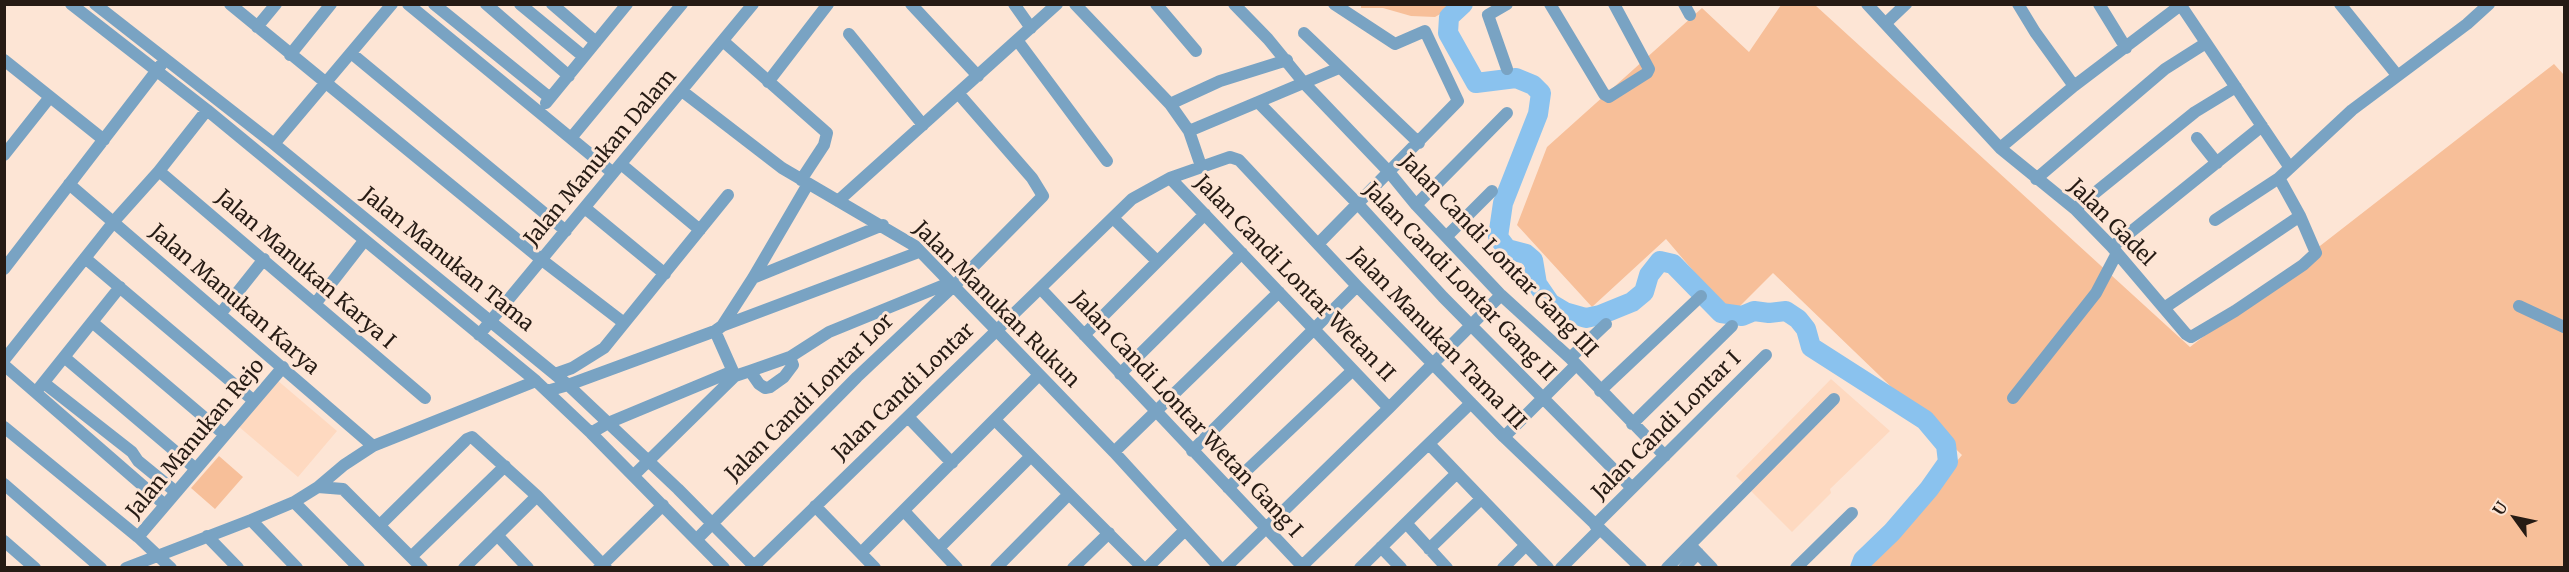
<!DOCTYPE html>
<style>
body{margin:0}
#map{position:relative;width:2569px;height:572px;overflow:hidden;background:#fde5d5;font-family:Merriweather,serif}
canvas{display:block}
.frame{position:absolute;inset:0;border:6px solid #261b14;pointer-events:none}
.north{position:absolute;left:2485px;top:488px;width:60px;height:60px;-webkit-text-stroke:4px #fde5d5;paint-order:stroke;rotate:303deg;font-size:16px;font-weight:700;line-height:24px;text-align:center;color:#261b14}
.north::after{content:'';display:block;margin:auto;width:21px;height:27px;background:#261b14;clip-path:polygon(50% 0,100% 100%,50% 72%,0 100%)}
</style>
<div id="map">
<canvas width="2569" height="572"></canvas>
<div class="frame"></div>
<div class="north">U</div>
</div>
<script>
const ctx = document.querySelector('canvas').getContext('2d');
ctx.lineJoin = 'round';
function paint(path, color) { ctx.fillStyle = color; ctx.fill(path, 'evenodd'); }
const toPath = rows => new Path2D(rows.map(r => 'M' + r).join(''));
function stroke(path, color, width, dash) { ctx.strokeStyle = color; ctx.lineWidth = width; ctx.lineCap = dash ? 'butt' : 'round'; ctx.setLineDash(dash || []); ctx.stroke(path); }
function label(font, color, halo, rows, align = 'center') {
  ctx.font = font + ' Merriweather,serif'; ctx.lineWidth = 6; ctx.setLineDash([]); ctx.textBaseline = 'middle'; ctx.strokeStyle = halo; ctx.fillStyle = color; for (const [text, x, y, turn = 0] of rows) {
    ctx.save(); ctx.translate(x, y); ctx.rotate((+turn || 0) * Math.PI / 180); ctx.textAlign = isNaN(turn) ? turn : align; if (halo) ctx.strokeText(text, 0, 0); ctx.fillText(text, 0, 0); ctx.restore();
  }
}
paint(toPath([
 [1831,379,1890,431,1830,489,1831,493,1792,532,1736,476],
 [277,380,337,431,298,477,238,426]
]), '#fed9c0');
paint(toPath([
 [1361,5,1361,4,1456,5,1435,17,1411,16,1383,8,1361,8],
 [1781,5,1815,5,2190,347,2554,64,2564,75,2564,567,1869,567,1962,455,1773,273,1731,315,1666,239,1592,307,1517,225,1547,147,1702,8,1749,52],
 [219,456,243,477,215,509,191,488]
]), '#f7bf99');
stroke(toPath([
 [1463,4,1449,17,1448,33,1476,83,1516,78,1533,85,1541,93,1538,114,1503,203,1498,237,1507,249,1526,254,1533,260,1537,284,1550,303,1565,312,1586,318,1600,315,1632,302,1644,292,1649,275,1660,261,1673,264,1721,313,1742,316,1754,311,1769,313,1786,311,1798,319,1806,329,1811,347,1925,420,1946,445,1948,462,1929,489,1892,532,1863,560,1860,568]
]), '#8ac2ee', 20);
stroke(toPath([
 [71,4,207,110,536,381,591,433,724,568],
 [95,4,274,144,568,385,678,489,756,568],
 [230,4,542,260,624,323],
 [408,4,613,173],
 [434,4,550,98],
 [486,4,569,76],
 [520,4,583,56],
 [552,4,596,42],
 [911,4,978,76],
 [1014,4,1031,28],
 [1075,4,1170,104,1189,131,1201,166],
 [1156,4,1196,51],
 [1234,4,1268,39,1304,83,1389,172,1416,205,1501,295,1570,358,1665,456],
 [1507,4,1488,15,1507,69],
 [1550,4,1604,94,1609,97,1647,73,1649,69,1614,4],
 [1684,4,1690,15],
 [1867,4,2000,148,2075,209,2112,247,2186,334,2191,337,2235,311,2303,265,2316,253,2300,216,2279,178,2352,110,2467,24,2489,4],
 [2018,4,2035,32,2074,86],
 [2099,4,2126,48],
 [2180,4,2290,168],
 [2340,4,2397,75],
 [1886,23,1906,4],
 [257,27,276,4],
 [1304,33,1419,143],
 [849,34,923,125],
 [1017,40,1107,161],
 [723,41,827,133,824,145,801,180],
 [351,53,566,231],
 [290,55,331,4],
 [4,60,104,140],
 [768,82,828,4],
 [682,91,782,168,915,246,1114,452,1220,568],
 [1258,102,1358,204,1443,297,1632,488],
 [546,103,627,4],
 [1170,104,1220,81,1287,60],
 [1189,131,1339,68],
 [571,138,682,4],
 [2197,138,2217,163],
 [274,144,392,4],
 [2000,148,2074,86,2182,4],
 [4,155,50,97],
 [621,164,700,230],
 [159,171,425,398],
 [1170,178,1389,408],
 [2036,179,2165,69,2206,43],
 [69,184,373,446],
 [838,201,1057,4],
 [1416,205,1507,113],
 [585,208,665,274],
 [2075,209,2195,112,2236,87],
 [1113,218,1157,261],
 [2215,220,2279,178],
 [1447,236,1492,191],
 [1318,244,1458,101,1425,31,1395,44,1334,4],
 [2112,247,2262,126],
 [85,258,254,401],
 [4,269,161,65],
 [753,278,883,225],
 [1041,289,1304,568],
 [315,304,364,241],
 [2519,306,2564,327],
 [2164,308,2300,216],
 [221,313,264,259],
 [92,322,225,435],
 [722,326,919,252],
 [715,331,735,376],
 [479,335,753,4],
 [1084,335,1205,214],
 [64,357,196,469],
 [790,357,829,332,949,283],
 [1570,358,1606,324],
 [4,360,116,219,159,171,207,110],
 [4,365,165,505],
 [555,374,572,368,604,348,728,195],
 [1120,374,1242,253],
 [44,383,132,452,138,461,176,492],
 [40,387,120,287],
 [547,391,568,385,715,331,722,326,753,278,808,184],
 [1600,391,1701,296],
 [2013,398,2096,293,2117,253],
 [908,417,952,463],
 [995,420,1143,568],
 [1632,424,1732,326],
 [4,427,138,537,171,568],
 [591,433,608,423,733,371],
 [1504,437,1576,365],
 [1429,444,1548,568],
 [1192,451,1357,286],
 [1114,452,1279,292],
 [634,475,735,376,750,371,790,357,793,365,784,377,770,387,765,388,759,384,750,371],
 [4,484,101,568],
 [318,487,343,489,422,568],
 [1228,488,1353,370],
 [294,502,359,568],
 [815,506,875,568],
 [904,511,957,568],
 [251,520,297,568],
 [1406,523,1447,568],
 [380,525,467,439,472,437,537,496,606,568],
 [1595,525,1766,355],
 [497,535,528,568],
 [207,536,238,568],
 [138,537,283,367],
 [697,539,857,377,958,282,1043,196,1032,178,958,93],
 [4,541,35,568],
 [1690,545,1712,568],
 [1381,547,1401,568],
 [939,548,1031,456],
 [1429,549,1481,499],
 [861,553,1039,375],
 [412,556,505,466],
 [1302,566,1471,403],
 [126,568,251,520,294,502,318,487,344,465,373,446,536,381],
 [464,568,537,496],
 [599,568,663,505],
 [752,568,1132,199,1170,178,1230,157,1239,160,1357,286,1504,437,1641,568],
 [996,568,1069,494],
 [1073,568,1109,533],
 [1147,568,1185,530],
 [1225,568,1389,408,1501,295],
 [1360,568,1457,473],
 [1503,568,1526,545],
 [1561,568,1600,529],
 [1667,568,1834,399],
 [1684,568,1698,553],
 [1796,568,1852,513]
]), '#79a3c3', 12);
label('21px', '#261b14', '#fde5d5', [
 ["Jalan Manukan Dalam",601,158,-50],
 ["Jalan Gadel",2111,223,45],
 ["Jalan Candi Lontar Gang III",1498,256,46],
 ["Jalan Manukan Tama",447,260,39],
 ["Jalan Manukan Karya I",305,270,41],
 ["Jalan Candi Lontar Wetan II",1294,279,46],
 ["Jalan Candi Lontar Gang II",1459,282,46],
 ["Jalan Manukan Karya",234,300,41],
 ["Jalan Manukan Rukun",996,305,45],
 ["Jalan Manukan Tama III",1437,339,46],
 ["Jalan Candi Lontar",904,392,-44],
 ["Jalan Candi Lontar Lor",810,398,-45],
 ["Jalan Candi Lontar Wetan Gang I",1186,415,47],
 ["Jalan Candi Lontar I",1667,426,-45],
 ["Jalan Manukan Rejo",196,439,-50]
]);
</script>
